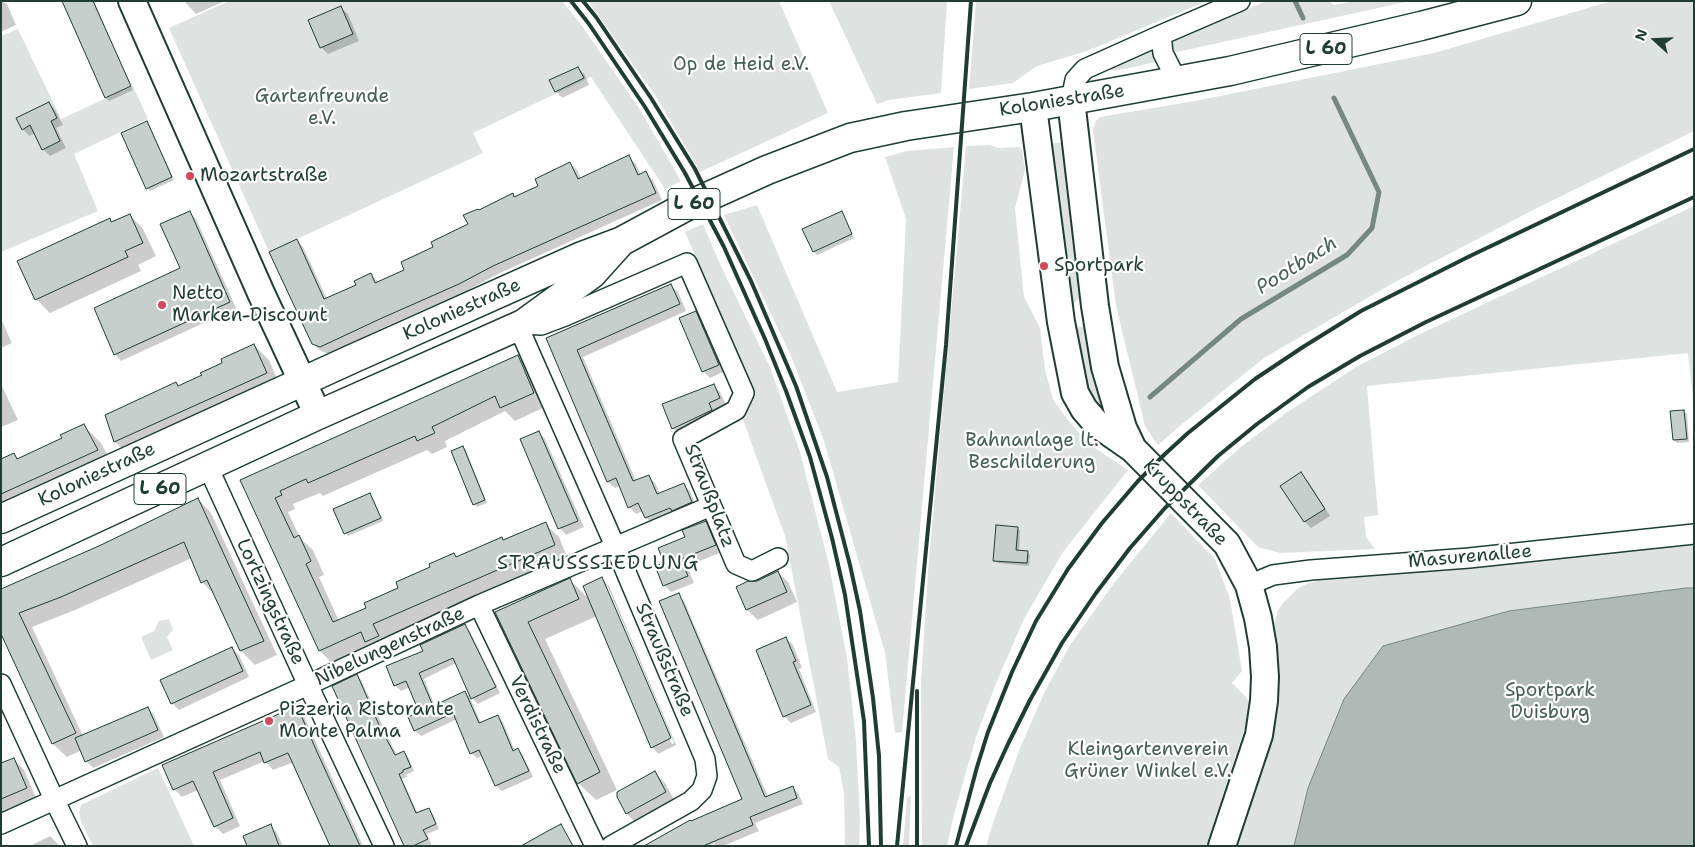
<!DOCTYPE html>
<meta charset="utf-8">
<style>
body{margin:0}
#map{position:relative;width:1695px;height:847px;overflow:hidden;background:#fff;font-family:"Shantell Sans",sans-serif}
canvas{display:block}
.frame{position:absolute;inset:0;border:2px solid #1f3d34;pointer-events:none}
.north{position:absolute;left:1630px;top:15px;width:50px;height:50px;-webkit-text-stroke:4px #fff;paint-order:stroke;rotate:290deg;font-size:14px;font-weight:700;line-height:20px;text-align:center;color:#1f3d34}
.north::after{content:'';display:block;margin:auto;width:18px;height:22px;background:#1f3d34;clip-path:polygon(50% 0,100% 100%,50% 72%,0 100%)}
</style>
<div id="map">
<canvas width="1695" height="847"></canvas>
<div class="frame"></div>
<div class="north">N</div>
</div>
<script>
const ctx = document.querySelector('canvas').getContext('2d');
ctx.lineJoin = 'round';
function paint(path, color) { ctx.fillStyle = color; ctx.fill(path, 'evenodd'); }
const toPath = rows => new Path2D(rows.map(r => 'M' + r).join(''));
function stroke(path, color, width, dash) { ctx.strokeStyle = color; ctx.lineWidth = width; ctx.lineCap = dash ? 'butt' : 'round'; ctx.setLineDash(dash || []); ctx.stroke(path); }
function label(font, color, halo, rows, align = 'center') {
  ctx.font = font + ' "Shantell Sans",sans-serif'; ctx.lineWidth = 4.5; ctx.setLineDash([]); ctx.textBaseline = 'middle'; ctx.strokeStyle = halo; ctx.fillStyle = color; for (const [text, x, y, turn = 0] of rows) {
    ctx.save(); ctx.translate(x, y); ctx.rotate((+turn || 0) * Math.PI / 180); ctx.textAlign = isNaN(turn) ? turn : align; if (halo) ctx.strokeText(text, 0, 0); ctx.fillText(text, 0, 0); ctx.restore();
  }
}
paint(toPath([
 [229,1,562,1,582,26,639,108,681,181,665,189,591,77,473,133,483,153,269,252,169,28],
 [588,1,779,1,828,113,700,172,657,98],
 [829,1,947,1,941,93,889,100,877,104],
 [976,1,1207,1,1087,51,1037,66,1013,83,969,89],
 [1267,1,1329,1,1334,5,1354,1,1410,1,1177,52,1174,50,1172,45,1174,40],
 [1612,1,1694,1,1694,131,1535,209,1395,282,1264,358,1181,425,1158,445,1154,440,1145,426,1116,306,1093,130,1095,122,1100,117,1195,101,1434,53],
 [18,29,61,119,133,86,148,119,74,154,98,211,1,252,1,36],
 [1156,46,1157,62,1114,71,1111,69,1111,67],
 [1066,142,1081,297,1074,303,1067,305,1046,144],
 [990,145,998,148,1019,147,1022,150,1025,170,1015,208,1024,297,1040,328,1045,370,1053,399,1067,419,1089,444,1128,470,1063,552,1024,619,997,681,977,734,954,814,947,846,922,846,921,683,928,571,966,146],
 [954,147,902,732,895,733,885,653,824,441,791,356,724,215,757,205,837,392,898,382,906,219,885,157,907,151],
 [1694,206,1694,409,1688,353,1367,386,1378,515,1364,517,1366,537,1375,549,1280,553,1258,547,1198,485,1242,446,1286,413,1356,367,1420,334],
 [703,224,719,262,770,367,800,452,829,565,847,658,856,740,860,820,859,846,845,846,844,793,839,767,828,759,785,536,743,420,754,392,685,232],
 [1089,322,1105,403,1101,405,1094,404,1086,391,1071,329,1081,327],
 [1171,513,1215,559,1230,599,1242,671,1232,683,1247,698,1251,709,1206,846,986,846,993,823,1020,748,1045,691,1070,645,1114,583],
 [1694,543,1694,846,1232,846,1273,629,1278,610,1283,603,1297,589,1306,584,1325,579],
 [169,619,173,630,167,637,173,650,151,660,141,637,154,631,159,621],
 [158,768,194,846,93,846,81,821,79,812,81,805],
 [911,796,909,846,903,846,907,797]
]), '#dee3e2');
const water = toPath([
 [1686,588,1694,588,1694,846,1294,846,1308,788,1344,699,1383,646,1509,611,1686,588]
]);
paint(water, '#afbab7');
stroke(water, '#758883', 1);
paint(toPath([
 [1,1,7,4,16,25,1,32],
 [63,1,94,1,133,90,109,101,106,98],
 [184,1,225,1,196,14],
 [341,8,348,14,359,41,328,54,321,47],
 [578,68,585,75,589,85,562,98,556,91],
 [49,103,55,110,63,125,56,128,66,148,50,156,43,149,35,133,29,136,23,129],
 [147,123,150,126,174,180,150,191,147,188],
 [629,157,636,164,641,175,646,173,653,180,662,200,500,273,466,291,389,325,328,354,321,351,313,344,296,240,303,247,327,299,358,285,371,275,378,282,406,270,435,248,469,225,479,212,512,195,515,198,539,186,570,163,577,170,581,179],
 [190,213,196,219,236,308,121,361,115,354,182,269],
 [841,213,844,216,854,238,817,255,814,252],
 [130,215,143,229,156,256,138,265,141,271,50,313,36,299,110,220,112,223],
 [671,286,678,292,686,311,583,357,636,481,648,476,655,483,660,494,683,484,690,491,697,509,653,524,646,518,643,511,636,514,629,507,620,486,615,488,608,482,547,339],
 [695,312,702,319,725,371,710,378,703,371],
 [1,319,12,343,1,348],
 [254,345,269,360,281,388,130,456,115,442,107,415,176,383,179,387,203,376],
 [518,357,531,371,547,406,515,421,505,411,445,441,447,447,432,454,427,450,323,496,320,493,293,504,295,509,288,512,300,538,313,550,324,575,319,577,339,621,368,608,454,554,457,557,501,538,504,541,545,524,559,537,568,559,386,638,391,650,333,664,320,651,241,480],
 [1,384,18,420,1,427],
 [713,385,720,392,726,405,714,410,718,417,680,435,673,428],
 [1684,411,1687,414,1689,442,1677,443,1674,440],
 [84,426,101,443,114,467,1,519,1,461,14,455,18,459,64,439],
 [539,432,545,439,584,527,566,535,560,528],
 [463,447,466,450,487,503,477,507,474,504],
 [1301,474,1308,481,1330,516,1311,528,1305,522],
 [370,495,373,498,383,521,348,536,345,533],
 [198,499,211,513,277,655,255,665,241,651,216,596,202,582,192,558,75,610,32,627,83,736,148,708,154,715,164,737,93,768,86,761,82,750,67,757,53,744,1,631,1,591,102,546],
 [705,523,712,530,722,552,687,566,694,583,671,592,664,585,665,563,687,538],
 [1017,528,1020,531,1019,551,1027,552,1030,555,1029,566,998,563,995,560],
 [778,572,788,582,797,602,758,620,747,610,738,587,757,582],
 [602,579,609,586,676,745,658,754,652,747,597,616,545,639,617,790,596,800,578,783,497,613,570,580,590,600],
 [604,585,607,585,674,743,672,744],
 [678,595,684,601,768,797,792,787,798,793,803,804,755,823,759,831,723,846,716,846,714,843,709,846,646,846,691,823,744,800],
 [465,626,470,631,500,693,478,704,472,698,456,663,424,679,435,706,465,692,470,698,481,723,497,716,503,722,515,751,518,750,523,755,533,777,502,791,496,786,483,756,477,758,471,753,457,719,421,736,415,731,410,718,421,713,410,687,401,691,395,685,425,651],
 [786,638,793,645,802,668,799,669,816,712,791,723,784,716],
 [232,648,239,655,249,677,179,710,172,703],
 [357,676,361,680,397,756,403,753,408,757,414,771,406,775,407,777,402,779,418,814,428,809,433,814,439,829,427,834,432,846,404,846],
 [296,708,304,716,363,846,332,846,294,762,273,770,265,761,220,780,240,826,223,834,215,826,198,790,182,797,174,789],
 [14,759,24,770,36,798,1,813,1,765],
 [655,773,665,783,676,803,637,824,627,814,618,797],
 [271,826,277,833,283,846,248,846],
 [50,836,60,846,30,846]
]), '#0003');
stroke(toPath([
 [1295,1,1303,18],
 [1150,397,1241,319,1347,255,1372,228,1379,192,1334,98]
]), '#758883', 5);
const building = toPath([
 [62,1,93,1,131,86,105,98,62,1],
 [341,6,353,34,320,48,308,20,341,6],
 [578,67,584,78,555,92,549,80,578,67],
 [49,102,57,118,51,121,60,141,42,150,30,125,22,130,16,118,49,102],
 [147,121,172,177,146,189,121,133,147,121],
 [629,155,638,175,646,171,656,193,493,266,459,284,382,318,320,347,312,344,269,252,297,239,324,299,356,285,354,281,371,273,375,283,404,270,401,262,433,247,431,242,468,224,463,215,478,209,479,210,513,193,514,197,538,186,535,179,570,162,578,179,629,155],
 [190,211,230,302,114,355,94,308,180,268,160,224,190,211],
 [842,211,852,234,813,252,802,229,842,211],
 [130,214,143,243,125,251,128,257,35,300,17,261,110,218,111,222,130,214],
 [671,284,680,304,577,350,633,481,649,475,657,494,684,483,692,502,672,511,670,508,645,518,638,503,628,508,616,478,607,482,546,338,671,284],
 [696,311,719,365,702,372,679,318,696,311],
 [254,344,267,373,114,442,105,415,176,382,178,386,202,375,200,373,222,363,221,359,254,344],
 [518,355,534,393,500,408,495,396,432,427,435,433,417,441,415,436,308,483,306,479,280,491,282,495,275,498,294,538,299,535,311,561,306,564,333,622,366,608,364,603,398,588,396,582,430,567,429,564,454,553,456,557,502,537,503,540,546,522,555,545,373,624,379,636,365,642,361,632,319,651,240,480,518,355],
 [714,384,720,398,709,403,712,410,672,429,662,404,714,384],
 [1684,410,1687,439,1673,440,1670,411,1684,410],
 [84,424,98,450,1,494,1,459,14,453,17,459,62,438,60,435,84,424],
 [539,431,578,521,558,529,520,439,539,431],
 [463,446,485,500,473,505,451,451,463,446],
 [1301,472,1325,509,1304,522,1280,486,1301,472],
 [370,493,381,518,344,534,333,509,370,493],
 [198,498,264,641,240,651,207,580,201,583,184,542,61,597,19,613,76,733,52,744,1,634,1,589,101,545,198,498],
 [706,521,716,545,681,559,688,576,663,586,655,566,664,563,658,548,685,537,682,530,706,521],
 [996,525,1018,527,1016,550,1028,551,1027,563,993,561,996,525],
 [778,571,787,592,746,610,736,587,748,581,757,581,778,571],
 [602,577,671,738,651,748,583,586,602,577],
 [570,578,579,599,528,622,600,772,577,784,495,612,570,578],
 [679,593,765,797,793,786,797,798,750,817,753,825,703,846,644,846,690,820,691,821,742,799,659,601,679,593],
 [465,624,496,687,471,699,453,658,419,673,433,706,465,691,479,723,498,715,513,751,518,748,529,771,495,786,479,750,470,754,453,713,414,731,408,717,419,712,406,681,394,686,386,666,423,651,420,645,465,624],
 [786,637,796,661,793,662,811,705,783,717,756,650,786,637],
 [232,647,243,671,171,704,160,680,232,647],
 [357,674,379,725,395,755,404,751,411,767,403,770,403,772,399,774,416,813,429,808,436,824,423,830,428,839,413,846,404,846,332,686,357,674],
 [297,706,317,752,360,846,330,846,288,753,264,763,260,752,213,772,233,818,214,827,193,781,173,790,162,765,297,706],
 [148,707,158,730,85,762,75,738,148,707],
 [14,758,27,788,1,799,1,763,14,758],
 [655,771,666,792,626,814,617,797,617,792,655,771],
 [271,824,279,846,247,846,243,836,271,824],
 [561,824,573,846,521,846,546,832,561,824]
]);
paint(building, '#c7cfcc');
stroke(building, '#1f3d34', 1);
const street = toPath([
 [1161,35,1163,53,1177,81],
 [1071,100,1075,80,1085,69,1161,35,1240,1],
 [524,324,541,325,565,316,687,263,744,393,736,410,683,439,736,564,752,571,778,558],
 [518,326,615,546,705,759,707,776,702,790,691,801,611,846],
 [208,467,308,685,384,846],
 [1249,585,1273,575,1311,570,1469,558,1694,534],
 [479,605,595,846],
 [1,684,54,799,77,846],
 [1,824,308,685,479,605,711,506]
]);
const secondary = toPath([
 [132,1,261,293,318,415],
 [1071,100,1095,306,1105,367,1123,428,1133,449],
 [1033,107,1061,322,1075,393,1084,409,1097,424,1133,449,1227,544,1249,585,1258,618,1263,647,1265,677,1264,701,1259,735,1222,846]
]);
const primary = toPath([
 [1,519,352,359,582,256,622,241,685,207,767,170,850,138,906,126,1033,107,1230,71,1421,26,1517,1],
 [1,562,318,415,523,324,592,274,619,244]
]);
stroke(street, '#1f3d34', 22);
stroke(secondary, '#1f3d34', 30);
stroke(primary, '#1f3d34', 31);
stroke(street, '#fff', 19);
stroke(secondary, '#fff', 26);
stroke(primary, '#fff', 28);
stroke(toPath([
 [571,1,589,24,645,107,685,173,724,247,765,339,786,391,810,457,832,538,845,595,864,721,869,846],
 [583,1,596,17,651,98,695,169,751,281,796,386,827,477,850,565,860,611,873,698,879,756,881,846],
 [917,691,917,846],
 [897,846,946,345,971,1],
 [956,846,977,767,988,732,1012,672,1036,621,1068,569,1102,523,1138,481,1165,454,1188,433,1255,379,1303,347,1361,311,1468,257,1694,149],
 [966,846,990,783,1008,744,1030,700,1062,643,1096,593,1130,548,1165,508,1218,456,1257,424,1308,387,1360,356,1426,322,1694,197]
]), '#1f3d34', 4);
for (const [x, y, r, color] of [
 [190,176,5,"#d1495b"],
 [1044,266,5,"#d1495b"],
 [162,305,5,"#d1495b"],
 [269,721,5,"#d1495b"]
]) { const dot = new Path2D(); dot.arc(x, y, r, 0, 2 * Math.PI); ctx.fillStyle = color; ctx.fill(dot); stroke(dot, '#fff', 2); }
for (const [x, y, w] of [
 [1326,49,52],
 [694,204,52],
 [160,489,52]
]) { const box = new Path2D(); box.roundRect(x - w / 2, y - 15.5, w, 31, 4); ctx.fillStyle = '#fff'; ctx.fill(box); stroke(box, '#1f3d34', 1); }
label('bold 18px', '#1f3d34', null, [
 ["L 60",1326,49],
 ["L 60",694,204],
 ["L 60",160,489]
]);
label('19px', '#455e57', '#fff', [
 ["Op de Heid e.V.",741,65],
 ["Gartenfreunde",322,97],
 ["e.V.",322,119],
 ["Bahnanlage lt.",1032,441],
 ["Beschilderung",1032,463],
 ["Sportpark",1550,691],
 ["Duisburg",1550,713],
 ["Kleingartenverein",1148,750],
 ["Grüner Winkel e.V.",1148,772]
]);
label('19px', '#1f3d34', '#fff', [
 ["Koloniestraße",1062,101,-9],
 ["Koloniestraße",462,310,-24],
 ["Koloniestraße",97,475,-25],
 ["Straußplatz",709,496,69],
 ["Kruppstraße",1185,503,46],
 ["Masurenallee",1470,557,-5],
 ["Lortzingstraße",270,602,65],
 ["Nibelungenstraße",390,647,-25],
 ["Straußstraße",664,660,67],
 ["Verdistraße",537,725,64]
]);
label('19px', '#1f3d34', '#fff', [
 ["Mozartstraße",200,176],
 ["Sportpark",1054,266],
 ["Netto",172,294],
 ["Marken-Discount",172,316],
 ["Pizzeria Ristorante",279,710],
 ["Monte Palma",279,732]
], 'left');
label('italic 20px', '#4a625b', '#fff', [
 ["Pootbach",1297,266,-32]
]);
ctx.letterSpacing = '1px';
label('20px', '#1f3d34', '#fff', [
 ["STRAUSSSIEDLUNG",598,564]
]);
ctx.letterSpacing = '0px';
</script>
